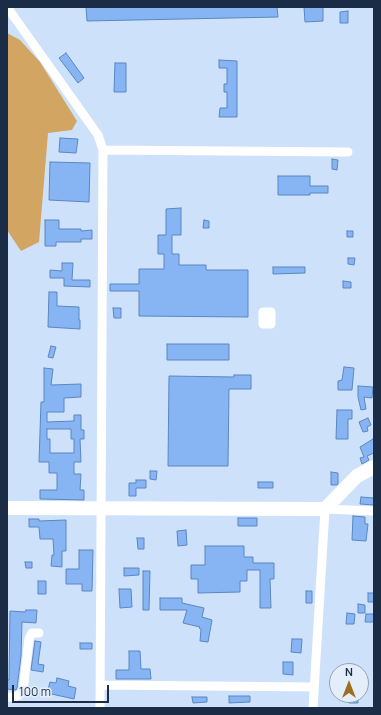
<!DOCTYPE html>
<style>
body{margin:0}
#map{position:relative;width:381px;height:715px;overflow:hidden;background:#cee1fb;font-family:Manrope,sans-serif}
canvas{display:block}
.frame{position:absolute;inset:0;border:8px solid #1b2d46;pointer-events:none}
.north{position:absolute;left:329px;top:663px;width:40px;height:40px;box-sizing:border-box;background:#e4eefb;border:1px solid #94a1b3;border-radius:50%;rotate:0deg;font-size:11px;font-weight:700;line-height:16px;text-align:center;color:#1b2d46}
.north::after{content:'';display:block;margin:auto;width:14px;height:18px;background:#9c6e1f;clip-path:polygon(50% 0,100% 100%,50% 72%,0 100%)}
.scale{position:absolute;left:12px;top:685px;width:97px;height:18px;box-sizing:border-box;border:2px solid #1b2d46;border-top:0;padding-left:5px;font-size:12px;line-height:14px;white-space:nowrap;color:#1b2d46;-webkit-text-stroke:3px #e4eefb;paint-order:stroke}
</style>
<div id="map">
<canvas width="381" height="715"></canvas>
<div class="frame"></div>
<div class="north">N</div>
<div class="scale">100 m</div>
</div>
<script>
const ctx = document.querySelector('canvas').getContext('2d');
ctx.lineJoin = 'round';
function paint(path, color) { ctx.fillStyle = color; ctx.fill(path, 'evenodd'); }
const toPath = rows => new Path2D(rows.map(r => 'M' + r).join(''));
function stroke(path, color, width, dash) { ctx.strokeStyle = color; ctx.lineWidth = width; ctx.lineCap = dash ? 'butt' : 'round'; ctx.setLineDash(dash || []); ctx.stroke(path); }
paint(toPath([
 [7,33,20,40,40,62,77,121,72,130,48,133,39,242,21,251,7,230]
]), '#d3a562');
const building = toPath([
 [86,7,277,7,278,17,87,21,86,7],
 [304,7,323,7,323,21,305,22,304,7],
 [348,11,348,23,340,23,340,12,348,11],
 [66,53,84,78,78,83,59,58,66,53],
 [219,60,237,61,237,117,219,117,220,108,227,108,227,92,224,92,224,84,227,84,227,68,219,68,219,60],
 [115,63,126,63,126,92,114,92,115,63],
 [60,138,78,139,76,153,59,152,60,138],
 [332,159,338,160,337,170,332,169,332,159],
 [50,162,90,163,89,202,49,200,50,162],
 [278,176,310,176,310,186,328,186,328,193,310,193,310,195,278,195,278,176],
 [181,208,181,235,172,235,172,254,179,254,179,265,206,265,206,270,248,270,248,317,139,316,139,291,110,291,110,284,139,284,139,269,164,269,164,254,158,254,158,235,166,235,166,209,181,208],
 [45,220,59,220,59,229,81,229,81,231,92,230,92,239,81,239,81,242,56,242,56,246,45,246,45,220],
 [204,220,209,221,209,228,203,228,204,220],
 [347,231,353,231,353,237,347,237,347,231],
 [348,258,355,258,354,265,348,264,348,258],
 [62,263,73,263,72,280,90,280,90,287,64,286,64,278,50,278,50,270,62,271,62,263],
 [273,267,305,267,305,273,273,274,273,267],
 [343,281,351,282,351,288,343,288,343,281],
 [49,292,57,292,57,306,79,307,79,320,80,320,80,329,48,327,49,292],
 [113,308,121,308,121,318,114,318,113,308],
 [167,344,229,344,229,360,167,360,167,344],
 [51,346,56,347,53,358,48,357,51,346],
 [344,367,354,368,352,390,338,390,338,381,342,380,344,367],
 [44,368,53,369,51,385,81,384,81,397,64,398,64,412,47,412,47,422,74,421,74,415,81,415,81,430,84,430,84,439,80,439,81,462,74,462,74,474,81,474,80,490,84,490,84,500,40,499,40,490,57,490,57,473,49,473,49,462,39,462,41,402,44,402,44,368],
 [47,429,71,429,71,439,74,439,74,453,50,453,50,439,47,439,47,429],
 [234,375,251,375,251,389,229,389,228,466,168,466,169,376,234,377,234,375],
 [358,386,373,387,372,398,364,397,366,409,361,410,358,397,358,386],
 [337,410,352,410,352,419,348,419,348,439,336,439,337,410],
 [368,418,371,425,367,427,368,431,363,432,359,422,368,418],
 [373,439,374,442,374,453,367,456,369,460,362,464,360,458,364,457,360,447,373,439],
 [150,471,157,471,156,480,150,479,150,471],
 [331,472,338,473,338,484,337,485,331,485,331,472],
 [136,480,146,480,146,488,136,488,136,496,129,496,129,483,136,483,136,480],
 [258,482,273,482,273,488,258,488,258,482],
 [361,497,374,498,374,505,360,504,361,497],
 [353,516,365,517,365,524,368,524,366,541,352,540,353,516],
 [238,518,257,518,257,526,238,526,238,518],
 [29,519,39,519,39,521,66,520,66,551,62,551,62,567,51,566,52,555,54,555,53,539,40,539,39,527,29,527,29,519],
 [186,530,187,545,178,546,177,531,186,530],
 [137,538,144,538,144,549,138,549,137,538],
 [205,546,244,546,244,557,253,557,253,563,274,563,274,579,270,579,271,608,260,608,260,570,247,570,247,581,240,581,240,592,198,593,198,579,191,579,191,565,205,565,205,546],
 [79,550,93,550,92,591,82,591,82,584,66,584,66,569,79,569,79,550],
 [25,562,32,562,32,568,26,568,25,562],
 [124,568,139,568,139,575,124,576,124,568],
 [143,571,150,571,149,610,143,610,143,571],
 [38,581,46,581,46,594,38,594,38,581],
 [119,589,131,589,132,607,120,608,119,589],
 [306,591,312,591,312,603,306,603,306,591],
 [368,593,374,593,374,602,368,602,368,593],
 [160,598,182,598,182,603,204,608,202,617,212,620,208,642,200,641,201,629,199,628,200,627,183,623,187,610,160,610,160,598],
 [358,604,365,605,365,613,358,613,358,604],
 [26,610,37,610,36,623,22,622,21,656,17,688,16,690,7,689,7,680,9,680,10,611,25,612,26,610],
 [347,613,355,614,354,624,346,624,347,613],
 [366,614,374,614,374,622,365,622,366,614],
 [292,639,302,639,301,653,291,652,292,639],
 [35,641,41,642,38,664,44,665,43,672,31,670,35,641],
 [80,643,92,643,92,649,80,649,80,643],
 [129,651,140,651,141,669,150,669,151,679,116,679,116,670,129,670,129,651],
 [283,662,293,662,293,675,283,674,283,662],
 [57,678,69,681,68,686,76,688,74,699,47,693,50,682,56,683,57,678],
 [229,696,250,696,250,702,229,703,229,696],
 [192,697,207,697,207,702,193,703,192,697],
 [349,697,358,697,358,703,349,703,349,697]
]);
paint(building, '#87b5f3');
stroke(building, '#5a86c1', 1);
stroke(toPath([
 [7,7,98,135,103,150,100,708],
 [103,150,348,152],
 [263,312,271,312,271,324,263,324,263,312],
 [100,685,314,687],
 [7,697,14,697,19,695,23,691,29,639,32,633,39,633],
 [313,708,325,509,374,511]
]), '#fff', 9);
stroke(toPath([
 [7,508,325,509,357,476,374,467]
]), '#fff', 14);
</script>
